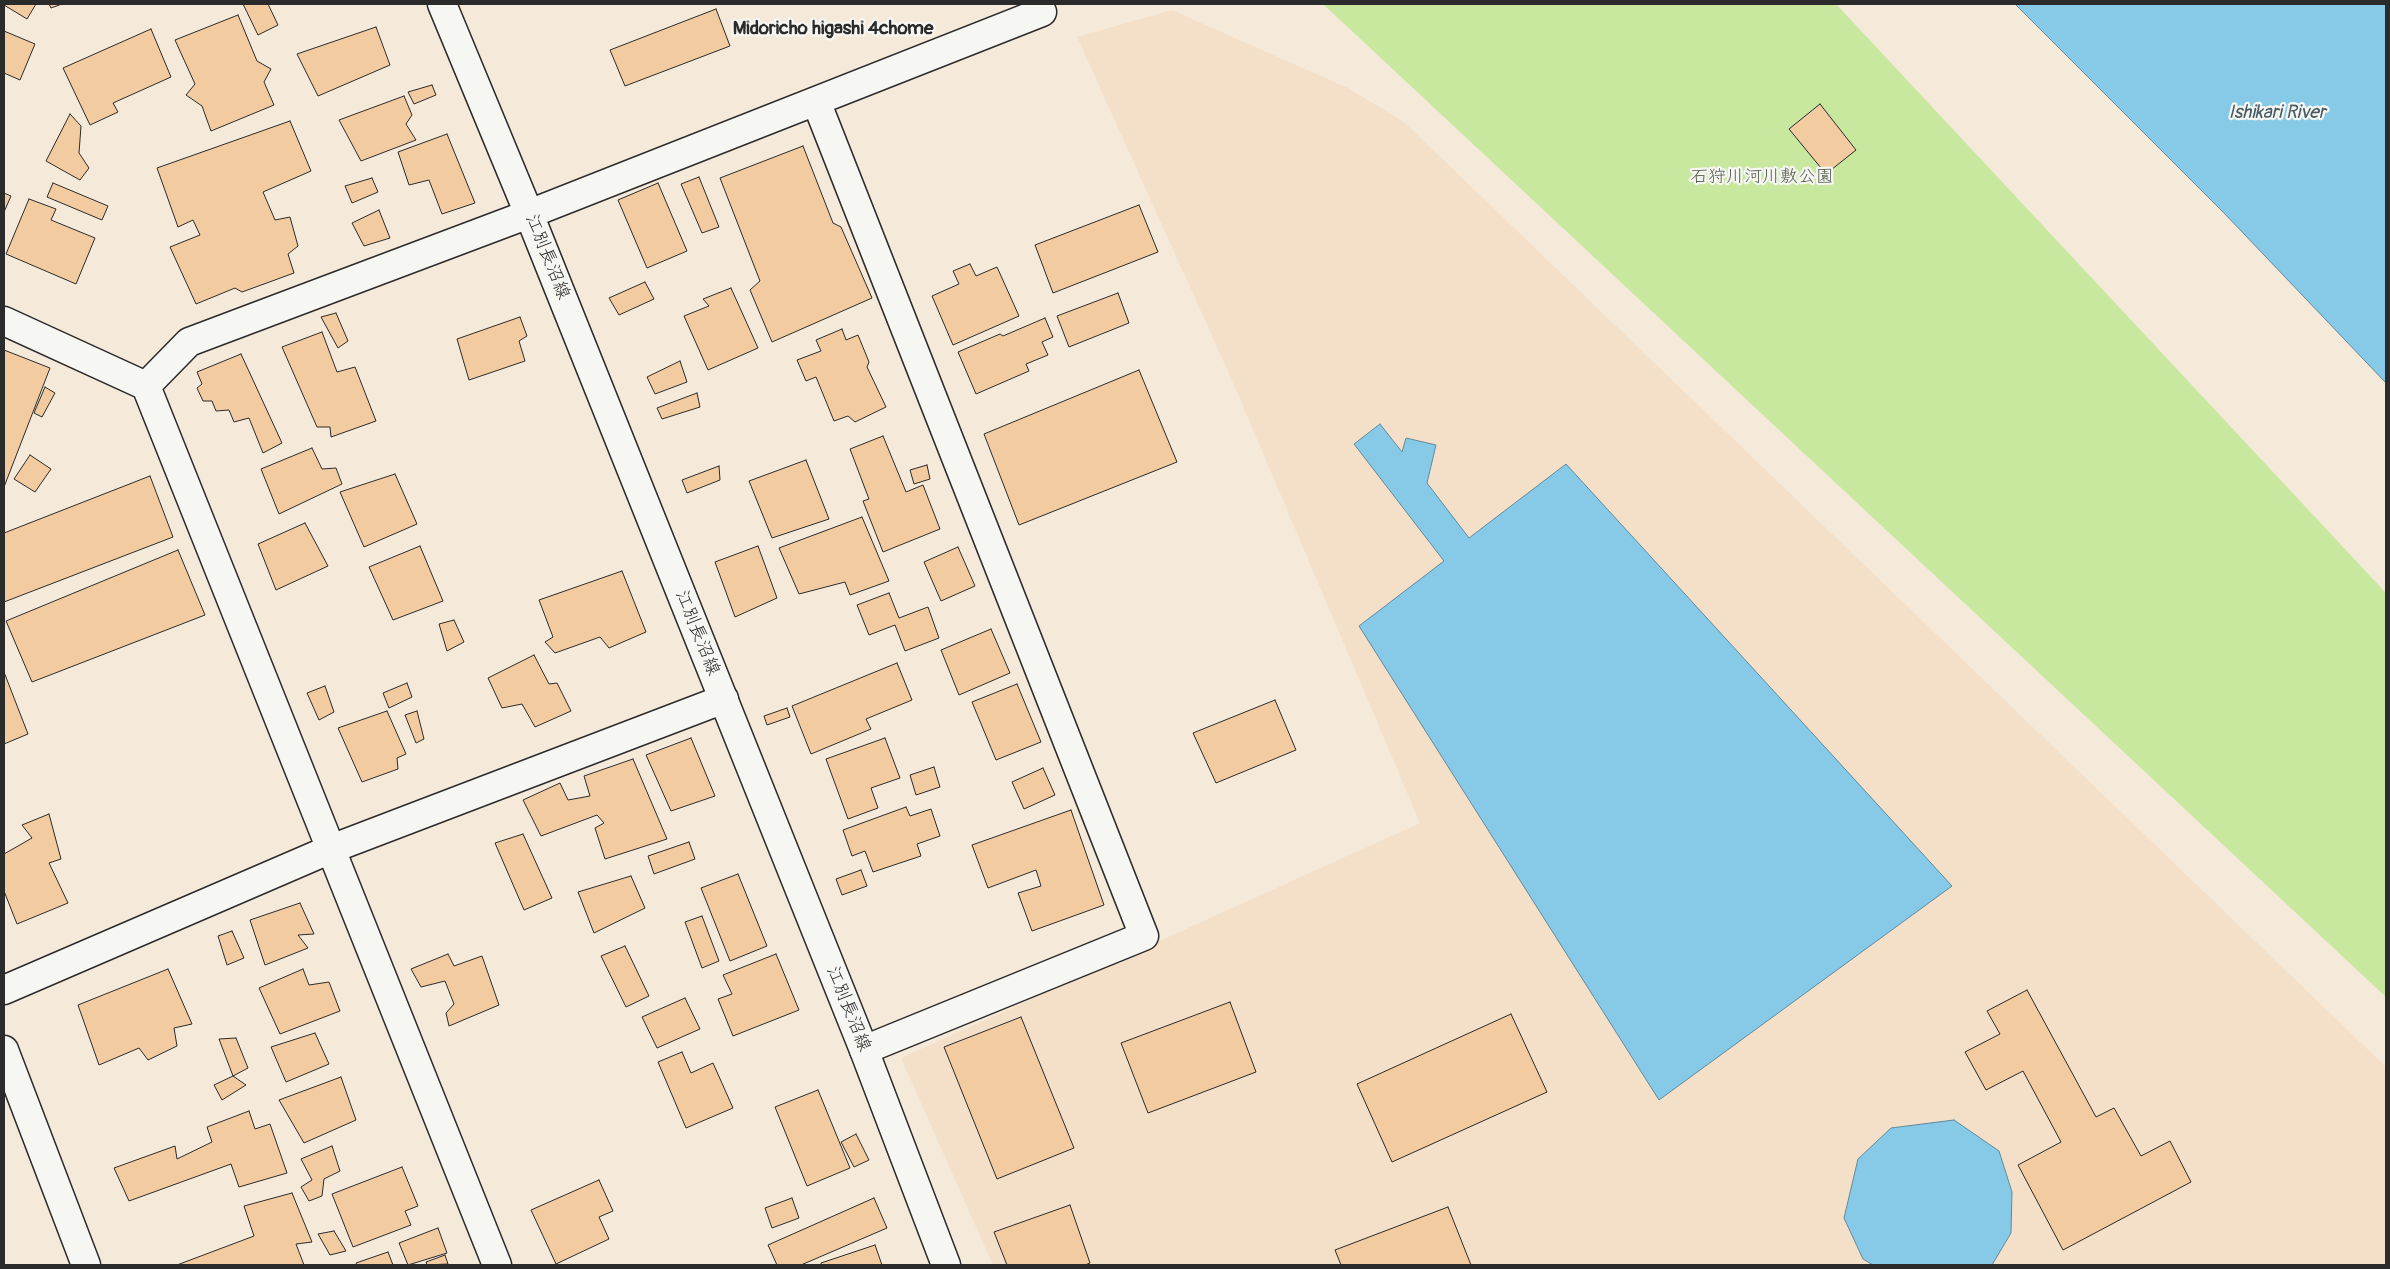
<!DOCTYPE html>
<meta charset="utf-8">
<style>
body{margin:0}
#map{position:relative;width:2390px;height:1269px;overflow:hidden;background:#f5e9da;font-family:Pangolin,sans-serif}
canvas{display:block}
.frame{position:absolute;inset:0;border:5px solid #2b2b2b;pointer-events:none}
</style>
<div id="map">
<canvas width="2390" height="1269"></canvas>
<div class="frame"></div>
</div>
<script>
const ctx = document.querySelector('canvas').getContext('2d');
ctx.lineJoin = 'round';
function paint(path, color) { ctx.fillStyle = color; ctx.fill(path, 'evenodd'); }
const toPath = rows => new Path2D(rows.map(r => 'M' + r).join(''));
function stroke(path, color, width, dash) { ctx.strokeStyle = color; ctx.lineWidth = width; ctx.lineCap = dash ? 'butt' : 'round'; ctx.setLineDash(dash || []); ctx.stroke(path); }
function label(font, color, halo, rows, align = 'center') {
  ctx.font = font + ' Pangolin,"Klee One",sans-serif'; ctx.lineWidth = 4.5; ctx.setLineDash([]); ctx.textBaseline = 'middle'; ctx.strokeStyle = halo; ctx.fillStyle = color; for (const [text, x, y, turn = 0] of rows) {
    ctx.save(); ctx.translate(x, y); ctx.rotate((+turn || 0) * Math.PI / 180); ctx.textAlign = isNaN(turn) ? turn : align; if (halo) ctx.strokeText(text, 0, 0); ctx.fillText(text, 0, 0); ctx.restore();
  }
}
paint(toPath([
 [1172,10,1348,88,1404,122,2386,1067,2386,1265,993,1265,901,1058,1420,823,1231,378,1077,37]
]), '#f4e0c9');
paint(toPath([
 [1323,4,1836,4,2386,593,2386,997]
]), '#c8e8a0');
const water = toPath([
 [2015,4,2386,4,2386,383,2224,213,2015,4],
 [1380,424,1402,452,1406,438,1436,445,1427,483,1469,538,1566,464,1952,886,1659,1100,1359,626,1444,561,1354,444,1380,424],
 [1954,1120,1999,1151,2012,1192,2011,1233,1992,1265,1873,1265,1863,1259,1844,1218,1858,1159,1891,1128,1954,1120]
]);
paint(water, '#86cae7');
stroke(water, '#628a9c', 1);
const building = toPath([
 [5,4,36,4,27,19,4,5,5,4],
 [49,4,62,4,51,8,49,4],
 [243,4,268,4,278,25,258,35,243,4],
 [716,9,730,46,625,86,610,50,716,9],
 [238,15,257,61,271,69,264,82,274,105,211,131,202,106,186,95,195,84,175,40,238,15],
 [376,27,390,65,318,96,297,54,376,27],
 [151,29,171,77,113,103,118,112,90,125,63,68,151,29],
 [4,31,35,44,20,80,4,73,4,31],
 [432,85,436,95,414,104,408,92,432,85],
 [404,96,412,115,406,124,416,140,361,161,339,120,404,96],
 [1820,104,1856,150,1826,174,1789,129,1820,104],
 [70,114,81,126,79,153,89,168,80,180,46,161,70,114],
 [290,121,311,171,263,192,275,220,290,217,298,246,288,254,294,273,242,292,235,288,196,304,170,247,200,235,193,220,178,227,157,168,290,121],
 [447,134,475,203,442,214,429,180,409,185,398,152,447,134],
 [803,146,833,223,841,227,872,298,772,342,750,290,760,281,720,178,803,146],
 [699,177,719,227,702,233,681,184,699,177],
 [372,178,378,192,352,203,345,186,372,178],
 [53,183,108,206,102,220,47,197,53,183],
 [658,183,687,251,647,268,618,200,658,183],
 [4,193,11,196,4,212,4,193],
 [29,199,56,209,51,220,95,238,76,284,6,254,29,199],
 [1139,205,1158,252,1053,293,1035,245,1139,205],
 [379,210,390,238,364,246,352,223,379,210],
 [970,264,976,276,997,267,1019,316,953,345,932,296,959,284,953,271,970,264],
 [645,282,654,299,619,315,609,298,645,282],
 [731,288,758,348,708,370,684,316,709,306,703,299,731,288],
 [1118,293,1129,323,1069,347,1057,316,1118,293],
 [336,313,348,341,338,348,321,317,336,313],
 [520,317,527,336,519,341,525,361,469,380,457,339,520,317],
 [1045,318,1053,337,1042,342,1048,355,1026,364,1029,371,976,394,958,352,1000,334,1003,336,1045,318],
 [842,329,846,340,858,335,869,362,867,367,886,407,855,422,848,416,834,421,816,377,806,381,797,360,821,351,816,340,842,329],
 [322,332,337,372,355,367,376,421,331,437,330,427,317,427,282,347,322,332],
 [4,350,50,368,4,487,4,350],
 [241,354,282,443,263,453,249,418,234,422,229,410,216,411,212,401,203,401,197,388,202,384,197,372,241,354],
 [680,361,687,382,655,394,647,377,680,361],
 [1139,370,1177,462,1019,525,984,434,1139,370],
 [45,387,55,393,42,417,34,413,45,387],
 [697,393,700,407,662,419,657,408,697,393],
 [883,436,906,492,923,485,940,529,883,552,863,501,869,499,850,449,883,436],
 [312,448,322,469,336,468,342,484,279,514,261,469,312,448],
 [30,455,51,469,35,492,14,479,30,455],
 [806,460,829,519,772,538,749,481,806,460],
 [927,465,930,479,914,484,910,470,927,465],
 [719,466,720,480,687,493,682,480,719,466],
 [395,474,417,524,364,547,340,492,395,474],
 [150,476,173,537,4,602,4,533,150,476],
 [862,517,889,581,850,595,845,582,799,594,779,548,862,517],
 [305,523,328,566,276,590,258,544,305,523],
 [420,546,443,601,393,620,369,567,420,546],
 [758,546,777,598,735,617,715,562,758,546],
 [958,547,975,586,941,601,924,562,958,547],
 [178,550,205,615,32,682,6,621,178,550],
 [622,571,646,632,609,648,600,637,555,653,545,642,553,637,539,600,622,571],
 [889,593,899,618,928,607,939,638,905,651,895,625,869,635,857,605,889,593],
 [454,620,464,642,447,651,439,624,454,620],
 [991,629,1010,673,959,695,941,650,991,629],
 [534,655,549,684,557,683,571,711,535,727,522,704,502,708,488,678,534,655],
 [897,663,912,700,866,719,871,729,811,754,792,706,897,663],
 [4,672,28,734,4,744,4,672],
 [407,683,412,697,389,708,383,693,407,683],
 [1017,684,1041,742,996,760,972,702,1017,684],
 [325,686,334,712,319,720,307,693,325,686],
 [1275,700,1296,750,1216,783,1193,733,1275,700],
 [787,708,790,717,767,725,764,716,787,708],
 [387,711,406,754,397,758,398,769,362,782,338,728,387,711],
 [417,711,424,739,416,743,405,715,417,711],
 [691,738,715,796,671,811,646,755,691,738],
 [885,738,900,778,871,788,878,808,848,819,826,759,885,738],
 [633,759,667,839,605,859,595,828,604,823,597,815,541,836,523,800,560,783,568,800,590,796,584,776,633,759],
 [934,767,940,787,916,795,910,775,934,767],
 [1043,768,1055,795,1024,809,1012,782,1043,768],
 [906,807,910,816,931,809,940,836,917,844,921,856,873,872,865,851,852,856,843,830,906,807],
 [1071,810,1104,905,1032,931,1018,893,1041,886,1036,870,988,888,972,845,1071,810],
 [49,814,61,859,49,863,68,903,17,924,4,891,4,854,32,838,22,825,49,814],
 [523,834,552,898,524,910,495,843,523,834],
 [689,842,695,859,654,874,648,856,689,842],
 [861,870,867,886,842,895,836,879,861,870],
 [738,874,767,946,730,961,701,888,738,874],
 [631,876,645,908,594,933,578,892,631,876],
 [300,903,314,934,298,935,308,948,265,965,250,920,300,903],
 [702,916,719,961,702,968,685,922,702,916],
 [232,931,244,958,227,965,218,936,232,931],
 [625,946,649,996,626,1007,601,956,625,946],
 [448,954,454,966,482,956,499,1005,449,1026,446,1013,454,1004,445,981,421,987,411,969,448,954],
 [776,954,799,1010,733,1036,718,999,732,994,723,975,776,954],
 [168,969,192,1024,174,1028,177,1046,148,1060,139,1048,99,1065,78,1005,168,969],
 [303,969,309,985,329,982,340,1011,280,1034,259,988,303,969],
 [2027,990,2096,1117,2114,1108,2141,1156,2170,1141,2191,1182,2063,1250,2018,1165,2061,1142,2023,1071,1986,1090,1965,1052,2000,1034,1987,1011,2027,990],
 [685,998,700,1029,657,1048,642,1017,685,998],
 [1230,1002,1256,1072,1148,1113,1121,1043,1230,1002],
 [1511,1014,1547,1092,1392,1162,1357,1084,1511,1014],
 [1021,1017,1074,1148,997,1179,944,1047,1021,1017],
 [315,1033,329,1064,286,1082,271,1047,315,1033],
 [236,1038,248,1068,233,1076,219,1039,236,1038],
 [682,1052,691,1073,713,1063,733,1108,686,1128,658,1062,682,1052],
 [233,1076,246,1085,222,1100,214,1085,233,1076],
 [341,1077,356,1120,304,1143,279,1100,341,1077],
 [818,1090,850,1168,807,1186,775,1107,818,1090],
 [249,1111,255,1129,270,1124,287,1173,239,1187,231,1164,129,1201,114,1168,175,1146,177,1159,212,1142,207,1127,249,1111],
 [856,1134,869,1160,854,1167,841,1142,856,1134],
 [332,1146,340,1171,324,1179,322,1196,309,1201,301,1187,312,1180,301,1159,332,1146],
 [402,1167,418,1206,405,1211,411,1225,353,1247,332,1194,402,1167],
 [599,1180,613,1211,599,1217,609,1239,556,1264,531,1210,599,1180],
 [292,1193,312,1242,296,1244,304,1265,177,1265,254,1236,244,1206,292,1193],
 [792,1198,799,1218,772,1228,765,1208,792,1198],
 [874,1198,887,1228,801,1265,777,1265,768,1245,874,1198],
 [1070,1205,1090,1263,1085,1265,1007,1265,994,1232,1070,1205],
 [1448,1207,1471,1265,1341,1265,1335,1250,1448,1207],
 [438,1228,447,1253,408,1265,399,1243,438,1228],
 [334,1231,346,1251,330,1255,318,1234,334,1231],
 [875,1245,882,1265,821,1265,821,1263,875,1245],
 [388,1252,393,1265,357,1265,356,1263,388,1252],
 [445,1255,448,1264,427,1265,426,1262,445,1255]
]);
paint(building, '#f2cba1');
stroke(building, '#2b2b2b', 1);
const minor = toPath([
 [816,101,1144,936,864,1050],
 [4,321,146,386,497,1265],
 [146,386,189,342,529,214,1042,12],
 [4,990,331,849,724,699],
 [4,1050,86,1265]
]);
const secondary = toPath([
 [442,4,529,214,864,1050,946,1265]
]);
stroke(minor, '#2b2b2b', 31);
stroke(secondary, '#2b2b2b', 31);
stroke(minor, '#f6f6f2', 28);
stroke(secondary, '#f6f6f2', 28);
label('18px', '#525a48', '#f6f6f2', [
 ["石狩川河川敷公園",1762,177]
]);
label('18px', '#2b2b2b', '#f6f6f2', [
 ["江別長沼線",547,257,68],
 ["江別長沼線",697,633,68],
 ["江別長沼線",848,1009,68]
]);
label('bold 19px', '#2b2b2b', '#f6f6f2', [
 ["Midoricho higashi 4chome",833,29]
]);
label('italic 19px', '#465b63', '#f6f6f2', [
 ["Ishikari River",2277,113]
]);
</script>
